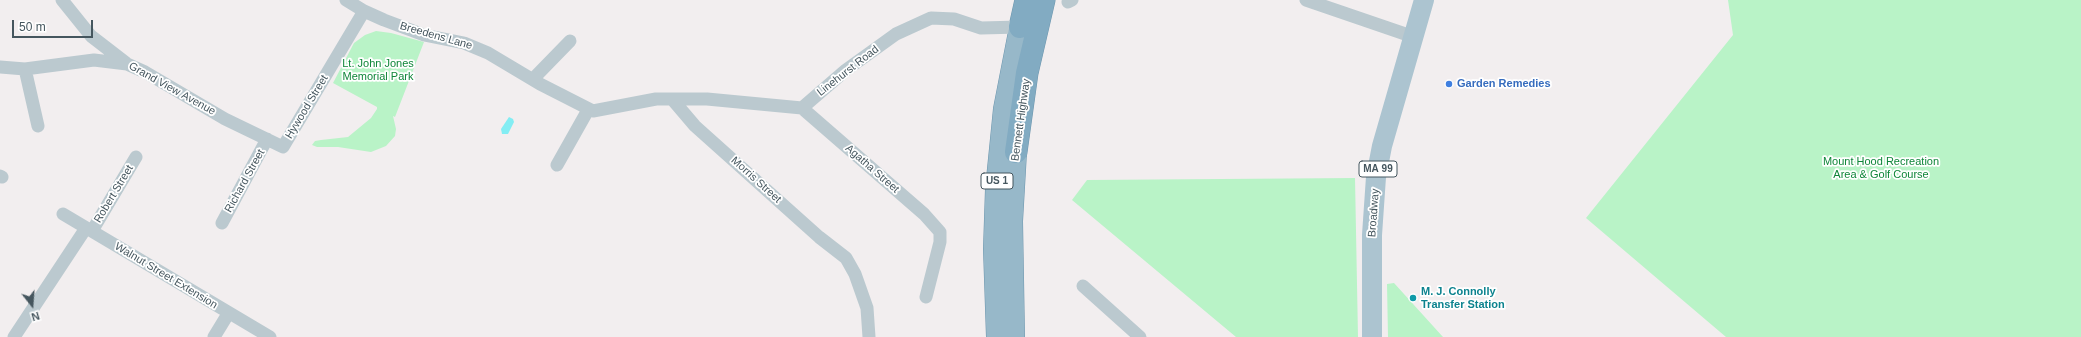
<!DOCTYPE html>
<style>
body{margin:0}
#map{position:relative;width:2081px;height:337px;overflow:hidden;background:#f2eeef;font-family:Arial,sans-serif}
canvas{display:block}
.north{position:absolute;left:12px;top:285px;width:40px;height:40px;-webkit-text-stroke:3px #fff;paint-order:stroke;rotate:163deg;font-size:11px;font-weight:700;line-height:16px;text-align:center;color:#45565e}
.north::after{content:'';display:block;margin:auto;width:14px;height:18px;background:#45565e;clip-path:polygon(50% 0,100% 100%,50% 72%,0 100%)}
.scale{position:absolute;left:12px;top:20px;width:81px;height:18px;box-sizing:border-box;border:2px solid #45565e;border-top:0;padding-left:5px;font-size:12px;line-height:14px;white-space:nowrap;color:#45565e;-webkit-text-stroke:3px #fff;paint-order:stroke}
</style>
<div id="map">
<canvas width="2081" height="337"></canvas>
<div class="north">N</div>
<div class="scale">50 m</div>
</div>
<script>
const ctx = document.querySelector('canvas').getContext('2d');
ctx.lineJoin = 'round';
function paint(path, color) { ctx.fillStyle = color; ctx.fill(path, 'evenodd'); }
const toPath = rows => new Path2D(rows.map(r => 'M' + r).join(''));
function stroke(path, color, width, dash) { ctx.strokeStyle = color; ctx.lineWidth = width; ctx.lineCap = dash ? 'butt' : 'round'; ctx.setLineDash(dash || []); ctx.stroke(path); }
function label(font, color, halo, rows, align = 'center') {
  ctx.font = font + ' Arial,sans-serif'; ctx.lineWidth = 3.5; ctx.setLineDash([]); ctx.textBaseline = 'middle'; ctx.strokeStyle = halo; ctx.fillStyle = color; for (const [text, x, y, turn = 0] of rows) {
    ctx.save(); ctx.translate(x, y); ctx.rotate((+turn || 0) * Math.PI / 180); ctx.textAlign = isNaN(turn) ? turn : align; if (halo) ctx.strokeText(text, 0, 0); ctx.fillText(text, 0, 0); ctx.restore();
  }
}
paint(toPath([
 [1728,0,2081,0,2081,337,1726,337,1586,218,1733,35],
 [376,31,391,33,424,42,395,117,393,116,396,129,395,136,386,146,371,152,338,147,317,147,312,145,315,141,321,140,348,137,371,118,377,109,377,107,333,83,354,43,365,35],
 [1355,178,1358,337,1236,337,1072,200,1087,180],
 [1394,283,1443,337,1388,337,1387,284]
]), '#b9f3c7');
paint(toPath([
 [509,117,513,119,514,122,508,134,502,134,501,129]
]), '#83edf3');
const trunk = toPath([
 [997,337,994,249,996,189,1004,109,1020,27],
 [1014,337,1012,221,1016,152]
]);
const motorway = toPath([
 [1020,27,1026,0],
 [1016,152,1027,73,1044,0]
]);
stroke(trunk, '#6d96ae', 22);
stroke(motorway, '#6d96ae', 23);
stroke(toPath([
 [62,0,91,36,126,63],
 [346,0,364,11,384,20,424,35,464,43,488,53,540,84,593,111,656,99,707,99,802,108,846,70,896,34,931,18,954,19,981,28,1020,27],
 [1306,0,1414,37],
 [1068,2,1072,0],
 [0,67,25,69,94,60,127,64,145,72,225,119,283,147,364,11],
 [25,69,38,126],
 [533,79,570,41],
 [672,99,695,126,819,237,846,258,855,274,867,308,869,337],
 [802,108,924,214,940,232,940,242,926,297],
 [557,165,588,110],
 [0,176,2,177],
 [63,214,270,337],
 [222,223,267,139],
 [92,231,136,157],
 [1083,286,1140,337],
 [14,337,86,228],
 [214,337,228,314]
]), '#bbc9cf', 13);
stroke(toPath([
 [1372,337,1372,235,1376,177,1382,146,1424,0]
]), '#acc4d0', 20);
stroke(trunk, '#97b8c9', 21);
stroke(motorway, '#82abc2', 22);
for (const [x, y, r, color] of [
 [1449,84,4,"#3f7fe0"],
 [1413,298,4,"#0f9aa8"]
]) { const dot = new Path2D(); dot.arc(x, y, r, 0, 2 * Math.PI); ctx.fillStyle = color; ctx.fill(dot); stroke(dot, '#fff', 1.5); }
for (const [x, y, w] of [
 [1378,169,38],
 [997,181,32]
]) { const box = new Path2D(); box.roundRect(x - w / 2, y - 8, w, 16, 3); ctx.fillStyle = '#fff'; ctx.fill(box); stroke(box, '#45565e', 1); }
label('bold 10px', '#45565e', null, [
 ["MA 99",1378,169],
 ["US 1",997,181]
]);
label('11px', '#45565e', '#fff', [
 ["Breedens Lane",436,36,16],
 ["Linehurst Road",848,71,-38],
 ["Grand View Avenue",172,89,29],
 ["Hywood Street",307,107,-59],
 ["Bennett Highway",1021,120,-82],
 ["Agatha Street",872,169,41],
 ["Morris Street",756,180,42],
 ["Richard Street",245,181,-61],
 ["Robert Street",114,194,-59],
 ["Broadway",1374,213,-86],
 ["Walnut Street Extension",166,276,31]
]);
label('11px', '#0f8639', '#fff', [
 ["Lt. John Jones",378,64],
 ["Memorial Park",378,77],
 ["Mount Hood Recreation",1881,162],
 ["Area & Golf Course",1881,175]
]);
label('bold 11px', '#366cbe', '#fff', [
 ["Garden Remedies",1457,84]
], 'left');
label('bold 11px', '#0d838f', '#fff', [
 ["M. J. Connolly",1421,292],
 ["Transfer Station",1421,305]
], 'left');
</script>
